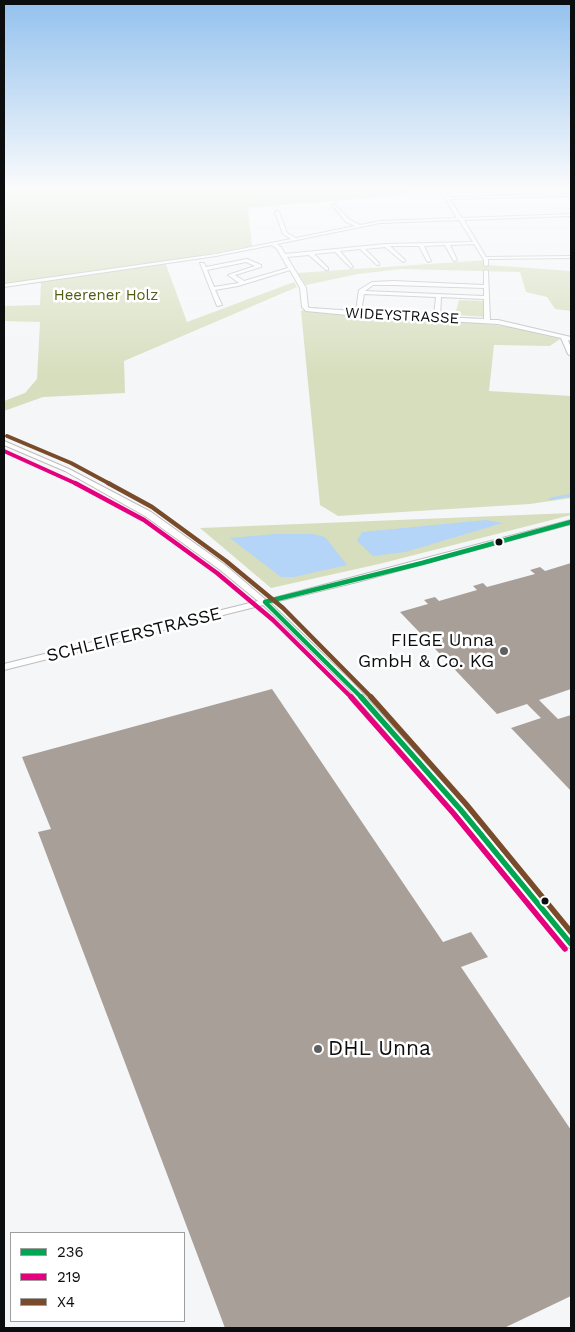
<!DOCTYPE html>
<style>
body{margin:0}
#map{position:relative;width:575px;height:1332px;overflow:hidden;background:#f5f6f8;font-family:"Work Sans",sans-serif}
canvas{display:block}
.frame{position:absolute;inset:0;border:5px solid #0c0d0e;pointer-events:none}
.legend{position:absolute;left:10px;top:1232px;width:175px;height:90px;box-sizing:border-box;background:#fff;border:1px solid #9e9e9f;margin:0;padding:6px 9px;list-style:none;font-size:15px;color:#0c0d0e}
.legend li{display:flex;align-items:center;gap:10px;height:25px}
.legend b{width:25px;border:1px solid #9e9e9f}
</style>
<div id="map">
<canvas width="575" height="1332"></canvas>
<div class="frame"></div>
<ul class="legend">
<li><b style="height:6px;background:#00a651"></b>236</li>
<li><b style="height:6px;background:#e5007d"></b>219</li>
<li><b style="height:6px;background:#7a4b2a"></b>X4</li>
</ul>
</div>
<script>
const ctx = document.querySelector('canvas').getContext('2d');
ctx.lineJoin = 'round';
function paint(path, color) { ctx.fillStyle = color; ctx.fill(path, 'evenodd'); }
const toPath = rows => new Path2D(rows.map(r => 'M' + r).join(''));
function stroke(path, color, width, dash) { ctx.strokeStyle = color; ctx.lineWidth = width; ctx.lineCap = dash ? 'butt' : 'round'; ctx.setLineDash(dash || []); ctx.stroke(path); }
function label(font, color, halo, rows, align = 'center') {
  ctx.font = font + ' "Work Sans",sans-serif'; ctx.lineWidth = 5; ctx.setLineDash([]); ctx.textBaseline = 'middle'; ctx.strokeStyle = halo; ctx.fillStyle = color; for (const [text, x, y, turn = 0] of rows) {
    ctx.save(); ctx.translate(x, y); ctx.rotate((+turn || 0) * Math.PI / 180); ctx.textAlign = isNaN(turn) ? turn : align; if (halo) ctx.strokeText(text, 0, 0); ctx.fillText(text, 0, 0); ctx.restore();
  }
}
paint(toPath([
 [4,189,412,189,398,196,248,208,252,246,165,262,187,322,294,282,297,287,124,361,125,393,43,397,4,411,4,401,25,393,37,379,40,322,4,321,4,306,40,305,41,283,4,285],
 [487,260,489,265,571,271,571,311,555,309,547,297,526,292,520,272,401,269,358,274,306,285,297,273],
 [459,300,487,301,487,317,455,315],
 [312,307,351,311,481,318,488,324,510,327,560,339,550,346,494,345,489,391,571,396,571,498,530,504,338,516,320,505,301,311],
 [571,513,571,515,379,564,271,588,200,528]
]), '#d7debd');
paint(toPath([
 [486,520,503,523,405,552,373,556,357,541,362,532],
 [275,534,313,534,325,537,347,565,294,577,281,577,230,538]
]), '#b4d4f8');
stroke(toPath([
 [550,499,571,495]
]), '#b4d4f8', 2.5);
paint(toPath([
 [571,563,571,689,539,700,558,719,571,715,571,791,511,728,541,718,527,704,497,714,400,612,428,604,424,600,435,597,439,601,477,590,473,586,483,583,487,587,535,574,530,570,540,567,545,571],
 [272,689,443,942,471,932,488,957,461,967,571,1130,571,1296,504,1328,225,1328,38,832,51,829,22,757]
]), '#a99f99');
const minor = toPath([
 [439,189,443,189,448,197,571,194,571,196,450,199,462,218,571,214,571,216,464,220,486,257,571,256,571,258,488,259,488,265,486,266,484,265,484,260,474,244,450,245,457,260,455,261,453,260,445,245,424,246,431,261,429,262,427,261,419,246,390,246,405,260,405,261,403,262,385,247,365,249,379,263,379,265,377,265,360,249,340,251,353,267,351,268,335,252,314,254,328,268,328,270,326,270,309,255,287,257,306,288,308,307,310,308,356,311,359,290,372,282,393,281,484,285,484,271,486,270,488,271,490,320,498,320,571,337,571,341,568,340,571,348,571,356,568,354,561,338,498,324,358,316,306,311,302,307,300,288,290,270,238,286,215,290,222,305,217,306,200,263,204,263,206,267,247,259,261,265,261,267,235,275,244,281,288,268,277,249,272,245,216,256,4,287,4,284,216,254,291,239,283,234,275,212,277,211,279,212,287,233,296,238,355,226,346,222,332,205,334,204,350,220,360,225,380,221,457,218,439,189],
 [459,220,473,242,386,244,285,254,281,247,277,244,380,223,459,220],
 [246,262,255,266,228,275,239,283,214,287,207,270,246,262],
 [373,285,393,285,484,288,484,296,365,291,373,285],
 [364,294,436,297,434,316,361,312,364,294],
 [441,297,484,299,484,319,440,317,441,297],
 [4,441,69,469,151,512,225,565,266,600,571,520,571,524,357,582,270,603,353,683,464,806,571,936,571,948,567,947,456,812,347,687,275,616,263,605,4,670,4,664,258,601,219,569,145,516,65,471,4,445,4,441]
]);
stroke(minor, '#bdbdbf', 2);
paint(minor, '#fefefe');
stroke(toPath([
 [265,602,362,698],
 [265,602,422,563,571,522]
]), '#00a651', 4.5);
stroke(toPath([
 [361,697,460,809,571,944]
]), '#00a651', 5.5);
stroke(toPath([
 [4,451,77,484]
]), '#e5007d', 4);
stroke(toPath([
 [75,483,144,520,217,573,273,620,352,698]
]), '#e5007d', 4.5);
stroke(toPath([
 [351,697,454,814,565,949]
]), '#e5007d', 5.5);
stroke(toPath([
 [7,436,71,463,110,484]
]), '#7a4b2a', 4);
stroke(toPath([
 [108,483,152,507,226,561,283,608,372,698]
]), '#7a4b2a', 4.5);
stroke(toPath([
 [371,697,466,804,571,932]
]), '#7a4b2a', 5.5);
const sky = ctx.createLinearGradient(0, 0, 0, 376);
sky.addColorStop(0, '#93c1ee');
sky.addColorStop(0.5, '#fafbfc');
sky.addColorStop(1, '#fafbfc00');
ctx.fillStyle = sky;
ctx.fillRect(0, 0, 575, 376);
for (const [x, y, r, color] of [
 [499,542,4.5,"#0c0d0e"],
 [504,651,5,"#5e5f60"],
 [545,901,4.5,"#0c0d0e"],
 [318,1049,5,"#5e5f60"]
]) { const dot = new Path2D(); dot.arc(x, y, r, 0, 2 * Math.PI); ctx.fillStyle = color; ctx.fill(dot); stroke(dot, '#fff', 2); }
label('15px', '#525b13', '#fff', [
 ["Heerener Holz",106,296]
]);
label('15px', '#0c0d0e', '#fff', [
 ["WIDEYSTRASSE",402,316,3]
]);
label('18px', '#0c0d0e', '#fff', [
 ["SCHLEIFERSTRASSE",134,635,-14]
]);
label('18px', '#0c0d0e', '#fff', [
 ["FIEGE Unna",494,641],
 ["GmbH & Co. KG",494,662]
], 'right');
label('21px', '#0c0d0e', '#fff', [
 ["DHL Unna",328,1049]
], 'left');
</script>
